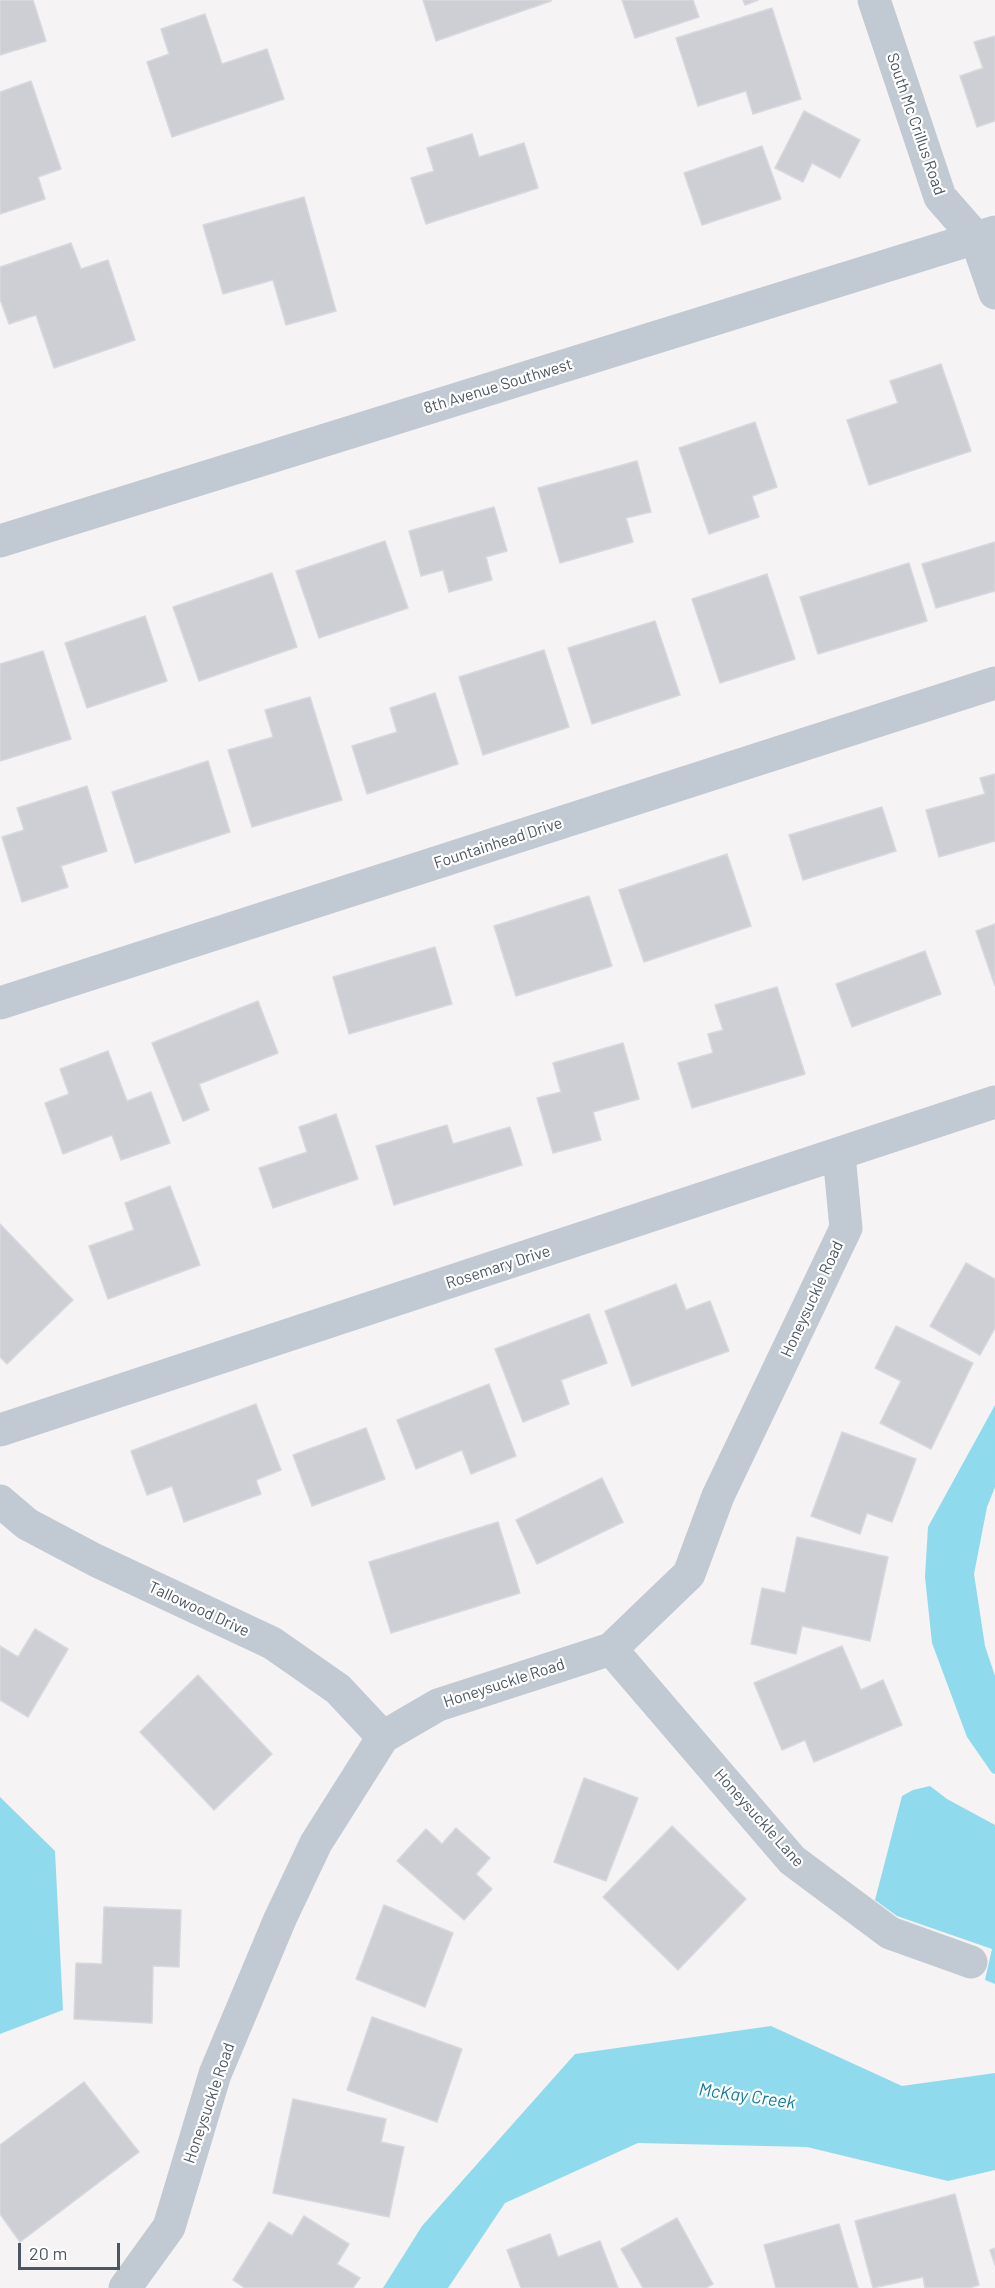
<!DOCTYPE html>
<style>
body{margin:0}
#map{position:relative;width:995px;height:2288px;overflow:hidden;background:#f5f3f3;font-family:Barlow,sans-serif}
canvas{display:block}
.scale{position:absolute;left:18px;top:2243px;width:102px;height:27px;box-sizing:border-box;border:3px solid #4a5661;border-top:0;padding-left:8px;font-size:18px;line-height:21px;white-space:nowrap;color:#4a5661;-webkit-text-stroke:4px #fff;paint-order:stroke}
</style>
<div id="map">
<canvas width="995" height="2288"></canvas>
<div class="scale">20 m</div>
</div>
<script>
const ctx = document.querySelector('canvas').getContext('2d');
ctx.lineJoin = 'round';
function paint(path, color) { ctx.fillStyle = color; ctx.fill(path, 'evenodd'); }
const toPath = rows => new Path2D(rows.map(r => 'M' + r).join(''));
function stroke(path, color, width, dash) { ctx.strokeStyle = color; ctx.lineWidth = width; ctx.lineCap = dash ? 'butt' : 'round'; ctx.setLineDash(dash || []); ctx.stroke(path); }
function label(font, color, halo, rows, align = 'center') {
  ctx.font = font + ' Barlow,sans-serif'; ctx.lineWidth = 4.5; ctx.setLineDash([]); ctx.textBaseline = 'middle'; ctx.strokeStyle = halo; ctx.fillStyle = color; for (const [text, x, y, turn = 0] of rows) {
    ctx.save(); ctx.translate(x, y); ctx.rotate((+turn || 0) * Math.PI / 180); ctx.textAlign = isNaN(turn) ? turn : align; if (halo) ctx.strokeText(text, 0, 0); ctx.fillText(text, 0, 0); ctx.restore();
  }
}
paint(toPath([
 [995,1405,995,1487,987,1507,974,1574,985,1646,995,1676,995,1774,992,1773,967,1737,932,1643,925,1577,928,1527],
 [930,1786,947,1799,995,1825,995,1984,985,1980,992,1949,897,1916,875,1900,902,1796,913,1790],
 [0,1797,55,1851,63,2010,0,2034],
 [771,2026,902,2086,995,2073,995,2170,948,2181,807,2147,638,2143,505,2203,448,2288,383,2288,422,2226,575,2054]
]), '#90daee');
const building = toPath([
 [0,0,33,0,46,41,0,55,0,0],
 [423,0,551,0,551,1,436,41,423,0],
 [622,0,693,0,699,17,635,38,622,0],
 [743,0,758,0,745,5,743,0],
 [772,8,801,99,753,114,746,91,698,106,676,38,772,8],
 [205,14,222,64,267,49,284,99,172,137,147,62,169,54,161,29,205,14],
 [995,36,995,121,977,127,960,76,983,68,974,42,995,36],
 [31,81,61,169,38,177,45,199,0,214,0,92,31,81],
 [804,111,860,140,840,178,812,163,803,182,775,168,804,111],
 [472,134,479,157,524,143,538,188,426,224,411,178,434,171,427,148,472,134],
 [762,146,781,199,702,225,684,173,762,146],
 [304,197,336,311,286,325,273,280,223,294,203,225,304,197],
 [71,243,81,269,108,260,135,340,54,368,36,315,9,324,0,299,0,267,71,243],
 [941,364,971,451,869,485,847,420,898,403,890,381,941,364],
 [755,422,777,487,752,496,759,517,709,534,679,448,755,422],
 [637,461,651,512,626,518,633,542,560,563,538,488,637,461],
 [494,507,507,551,486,557,492,580,449,592,443,570,421,576,409,531,494,507],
 [385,541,408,608,319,638,296,571,385,541],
 [995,542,995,591,936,608,922,564,995,542],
 [909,563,927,621,818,654,800,597,909,563],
 [272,573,297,647,199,681,173,607,272,573],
 [767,574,795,659,720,683,692,599,767,574],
 [145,616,167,681,87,708,65,643,145,616],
 [655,621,680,695,592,724,568,648,655,621],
 [544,650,569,727,483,755,459,677,544,650],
 [43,651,71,739,0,761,0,664,43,651],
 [435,693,458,764,367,794,352,746,397,732,390,708,435,693],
 [310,697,342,800,252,827,228,750,273,737,265,710,310,697],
 [208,761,230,832,135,863,112,792,208,761],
 [995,774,995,841,939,857,926,810,985,794,980,778,995,774],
 [87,786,107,851,61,866,68,887,22,902,2,837,24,830,17,808,87,786],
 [882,807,896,851,803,880,789,835,882,807],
 [727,854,751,926,644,962,619,890,727,854],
 [589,896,612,966,516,996,494,926,589,896],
 [995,924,995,986,976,931,995,924],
 [435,947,452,1004,349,1034,333,977,435,947],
 [925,951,941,994,852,1027,836,984,925,951],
 [777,987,805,1074,692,1108,678,1063,713,1053,708,1034,723,1030,715,1005,777,987],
 [258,1001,278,1053,199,1084,209,1110,183,1121,152,1043,258,1001],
 [623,1043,639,1099,593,1112,601,1140,553,1153,537,1098,561,1092,553,1063,623,1043],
 [108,1051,127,1101,151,1092,170,1143,121,1160,112,1135,63,1154,45,1103,69,1094,60,1069,108,1051],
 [336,1114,358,1179,273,1208,259,1168,307,1152,299,1127,336,1114],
 [447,1125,453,1144,510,1127,522,1165,394,1205,376,1146,447,1125],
 [170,1186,200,1265,108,1299,89,1246,134,1230,125,1203,170,1186],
 [0,1224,73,1300,7,1364,0,1357,0,1224],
 [966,1263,995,1279,995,1328,980,1355,930,1326,966,1263],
 [676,1284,686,1310,710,1301,729,1351,632,1386,605,1311,676,1284],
 [589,1314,607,1363,561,1380,569,1404,523,1422,495,1349,589,1314],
 [896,1326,973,1363,931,1449,880,1423,901,1381,875,1368,896,1326],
 [489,1384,516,1456,471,1474,462,1450,416,1469,397,1420,489,1384],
 [256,1404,281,1470,256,1480,261,1494,184,1522,172,1486,147,1495,131,1451,256,1404],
 [366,1428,385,1479,312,1506,293,1455,366,1428],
 [842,1432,916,1459,892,1522,867,1513,860,1534,811,1516,842,1432],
 [602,1478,623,1522,537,1564,516,1520,602,1478],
 [498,1522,520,1593,391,1633,369,1562,498,1522],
 [797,1537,888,1557,870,1641,802,1626,796,1654,751,1644,762,1588,785,1593,797,1537],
 [35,1629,68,1649,28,1717,0,1700,0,1646,18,1657,35,1629],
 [842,1646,861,1690,883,1680,902,1725,814,1762,805,1740,782,1750,754,1683,842,1646],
 [198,1675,272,1754,214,1810,140,1732,198,1675],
 [584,1778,638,1798,606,1881,554,1862,584,1778],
 [672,1826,746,1899,678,1970,603,1897,672,1826],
 [456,1828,490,1858,476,1874,492,1889,464,1920,397,1861,426,1829,442,1844,456,1828],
 [384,1905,453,1933,425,2007,356,1979,384,1905],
 [104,1907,181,1910,179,1967,153,1966,152,2023,74,2019,76,1963,102,1964,104,1907],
 [372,2017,462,2049,437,2122,347,2090,372,2017],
 [84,2082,139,2152,20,2242,0,2214,0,2145,84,2082],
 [293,2099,386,2119,381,2142,404,2147,389,2217,273,2193,293,2099],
 [955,2194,979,2285,969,2288,925,2288,923,2277,873,2288,855,2221,955,2194],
 [304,2216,349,2244,337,2264,360,2278,353,2288,245,2288,233,2280,269,2222,292,2236,304,2216],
 [677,2218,713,2284,706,2288,643,2288,621,2249,677,2218],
 [839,2224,858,2288,776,2288,764,2245,839,2224],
 [550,2234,558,2257,600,2241,618,2288,521,2288,507,2250,550,2234],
 [995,2248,995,2265,990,2250,995,2248]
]);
paint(building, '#cdcfd5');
stroke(building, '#d7d9de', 1.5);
stroke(toPath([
 [874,0,940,197,976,238,995,293],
 [0,1003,995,683],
 [0,1430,995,1102],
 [0,1501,27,1524,95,1560,272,1643,338,1689,383,1737],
 [611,1649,792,1860,890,1933,971,1962],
 [125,2288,169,2227,215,2074,280,1919,316,1843,383,1737,438,1705,611,1649,689,1574,718,1496,846,1228,839,1155]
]), '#c1cad2', 33);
stroke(toPath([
 [0,541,995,232]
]), '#c1cad2', 33);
label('16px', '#4a5661', '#fff', [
 ["South Mc Crillus Road",916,124,71],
 ["8th Avenue Southwest",498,386,-17],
 ["Fountainhead Drive",498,843,-18],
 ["Rosemary Drive",498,1267,-18],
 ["Honeysuckle Road",812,1299,-65],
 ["Tallowood Drive",199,1609,25],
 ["Honeysuckle Road",504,1683,-18],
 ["Honeysuckle Lane",759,1818,48],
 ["Honeysuckle Road",209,2103,-71]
]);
label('italic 18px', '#0c7c9b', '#fff', [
 ["McKay Creek",747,2096,8]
]);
</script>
